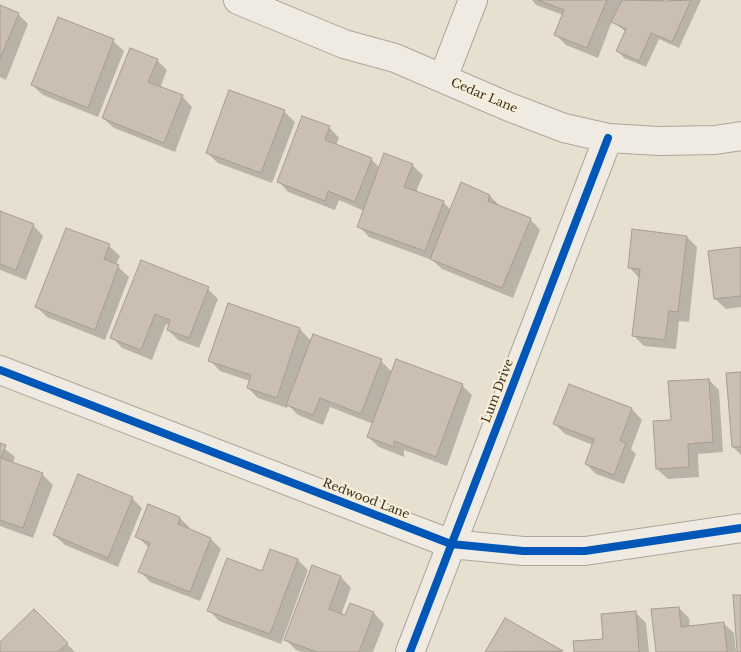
<!DOCTYPE html>
<style>
body{margin:0}
canvas{display:block;background:#e7e0d1}
</style>
<canvas width="741" height="652"></canvas>
<script>
const ctx = document.querySelector('canvas').getContext('2d');
ctx.lineJoin = 'round';
function paint(path, color) { ctx.fillStyle = color; ctx.fill(path, 'evenodd'); }
const toPath = rows => new Path2D(rows.map(r => 'M' + r).join(''));
function stroke(path, color, width, dash) { ctx.strokeStyle = color; ctx.lineWidth = width; ctx.lineCap = dash ? 'butt' : 'round'; ctx.setLineDash(dash || []); ctx.stroke(path); }
function label(font, color, halo, rows, align = 'center') {
  ctx.font = font + ' "Libre Baskerville",serif'; ctx.lineWidth = 4.5; ctx.setLineDash([]); ctx.textBaseline = 'middle'; ctx.strokeStyle = halo; ctx.fillStyle = color; for (const [text, x, y, turn = 0] of rows) {
    ctx.save(); ctx.translate(x, y); ctx.rotate((+turn || 0) * Math.PI / 180); ctx.textAlign = isNaN(turn) ? turn : align; if (halo) ctx.strokeText(text, 0, 0); ctx.fillText(text, 0, 0); ctx.restore();
  }
}
paint(toPath([
 [532,0,663,0,668,2,669,0,701,0,679,48,659,39,646,67,624,58,617,50,626,32,612,21,598,58,566,45,556,35,563,15,536,5],
 [0,7,18,14,28,24,6,80,0,77],
 [113,41,124,51,98,117,43,95,32,85],
 [157,60,167,70,160,88,182,96,192,107,175,152,114,128,103,118],
 [284,111,295,122,272,183,218,163,207,153],
 [329,127,339,138,336,146,371,159,380,168,412,165,423,175,416,192,443,202,451,210,490,196,500,206,530,219,540,230,513,298,442,269,432,260,369,237,359,226,364,211,339,200,335,210,288,192,278,181],
 [0,212,33,225,43,236,26,280,0,270],
 [687,237,697,247,689,322,679,321,676,349,644,346,633,335,640,279,629,267],
 [109,246,120,256,116,265,129,277,105,340,47,317,37,307],
 [741,249,741,307,726,309,715,299],
 [142,262,208,289,218,299,199,348,178,340,168,330,170,326,166,324,152,360,122,348,112,337],
 [300,329,311,341,381,361,392,372,462,385,472,395,447,466,404,450,404,457,379,447,368,437,373,424,330,407,323,425,298,415,288,405,287,408,258,398,248,388,250,381,220,371,210,360],
 [741,373,741,455,733,447],
 [709,380,719,390,723,452,698,454,699,477,668,479,657,469,672,422],
 [632,409,642,420,631,449,636,454,624,484,596,474,586,464,593,445,565,434,555,424],
 [0,445,15,457,13,463,42,474,53,485,33,538,0,526],
 [132,498,142,508,118,567,65,545,54,535],
 [180,518,190,528,189,530,211,539,221,549,200,601,150,582,140,571,149,548,137,536],
 [298,560,308,570,281,644,219,621,209,610,263,573],
 [313,567,341,577,351,588,341,615,346,616,350,605,374,613,384,624,373,652,302,652,296,650,285,639],
 [679,608,689,618,690,627,723,623,734,633,736,652,657,652],
 [34,611,75,652,0,652,0,644],
 [636,613,646,623,649,652,575,652,605,640],
 [506,619,562,652,486,652]
]), '#0003');
const building = toPath([
 [538,0,607,0,587,48,554,35,564,10,538,0],
 [622,0,667,1,691,0,672,42,651,33,639,61,616,51,626,29,611,22,622,0],
 [0,5,19,13,0,59,0,5],
 [58,17,114,39,88,108,31,85,58,17],
 [130,48,158,59,148,82,183,95,164,143,102,118,130,48],
 [229,90,285,110,261,173,206,153,229,90],
 [302,116,330,126,325,140,372,158,355,202,328,191,325,201,277,182,302,116],
 [384,153,413,164,404,187,444,201,425,251,357,227,384,153],
 [461,182,490,195,488,201,531,218,502,288,430,259,461,182],
 [0,211,34,224,16,270,0,264,0,211],
 [66,228,110,244,104,259,119,265,95,330,35,307,66,228],
 [632,229,687,236,678,312,669,311,665,340,632,336,640,269,628,268,632,229],
 [741,247,741,296,714,299,708,251,741,247],
 [141,260,209,287,189,338,167,330,170,320,155,314,141,350,110,338,141,260],
 [228,303,300,328,277,398,247,388,251,375,208,361,228,303],
 [313,334,382,359,361,414,320,398,313,415,286,405,313,334],
 [396,359,463,384,436,457,394,441,394,447,367,437,396,359],
 [741,372,741,447,732,447,726,373,741,372],
 [709,379,713,442,688,444,689,467,656,469,653,421,671,420,668,381,709,379],
 [569,384,632,408,620,441,626,443,614,475,585,464,594,439,553,424,569,384],
 [0,443,6,445,1,458,43,473,23,528,0,520,0,443],
 [78,474,133,497,108,558,53,535,78,474],
 [148,504,180,517,178,524,211,538,190,592,138,572,150,543,135,537,148,504],
 [270,549,298,559,270,634,207,611,227,558,262,571,270,549],
 [312,565,341,576,329,609,345,615,350,603,374,612,359,652,317,652,284,640,312,565],
 [733,595,741,595,741,652,737,652,733,595],
 [679,607,681,627,724,622,727,652,656,652,651,609,679,607],
 [34,609,68,643,58,652,0,652,0,642,34,609],
 [636,611,639,652,574,652,573,641,603,639,601,614,636,611],
 [505,618,563,651,485,652,505,618]
]);
paint(building, '#cbbfb2');
stroke(building, '#a89c90', 1);
const street = toPath([
 [238,0,344,44,395,58,509,107,564,128,608,138,659,141,715,140,741,136],
 [443,78,473,0],
 [0,370,451,544,523,551,585,551,741,528],
 [410,652,608,138]
]);
stroke(street, '#ada599', 30);
stroke(street, '#efebe3', 28);
stroke(toPath([
 [0,370,451,544,523,551,585,551,741,528],
 [410,652,608,138]
]), '#0057b8', 8);
label('12px', '#3d2e20', '#f7eed8', [
 ["Cedar Lane",484,96,23],
 ["Lum Drive",498,391,-69],
 ["Redwood Lane",366,499,21]
]);
</script>
